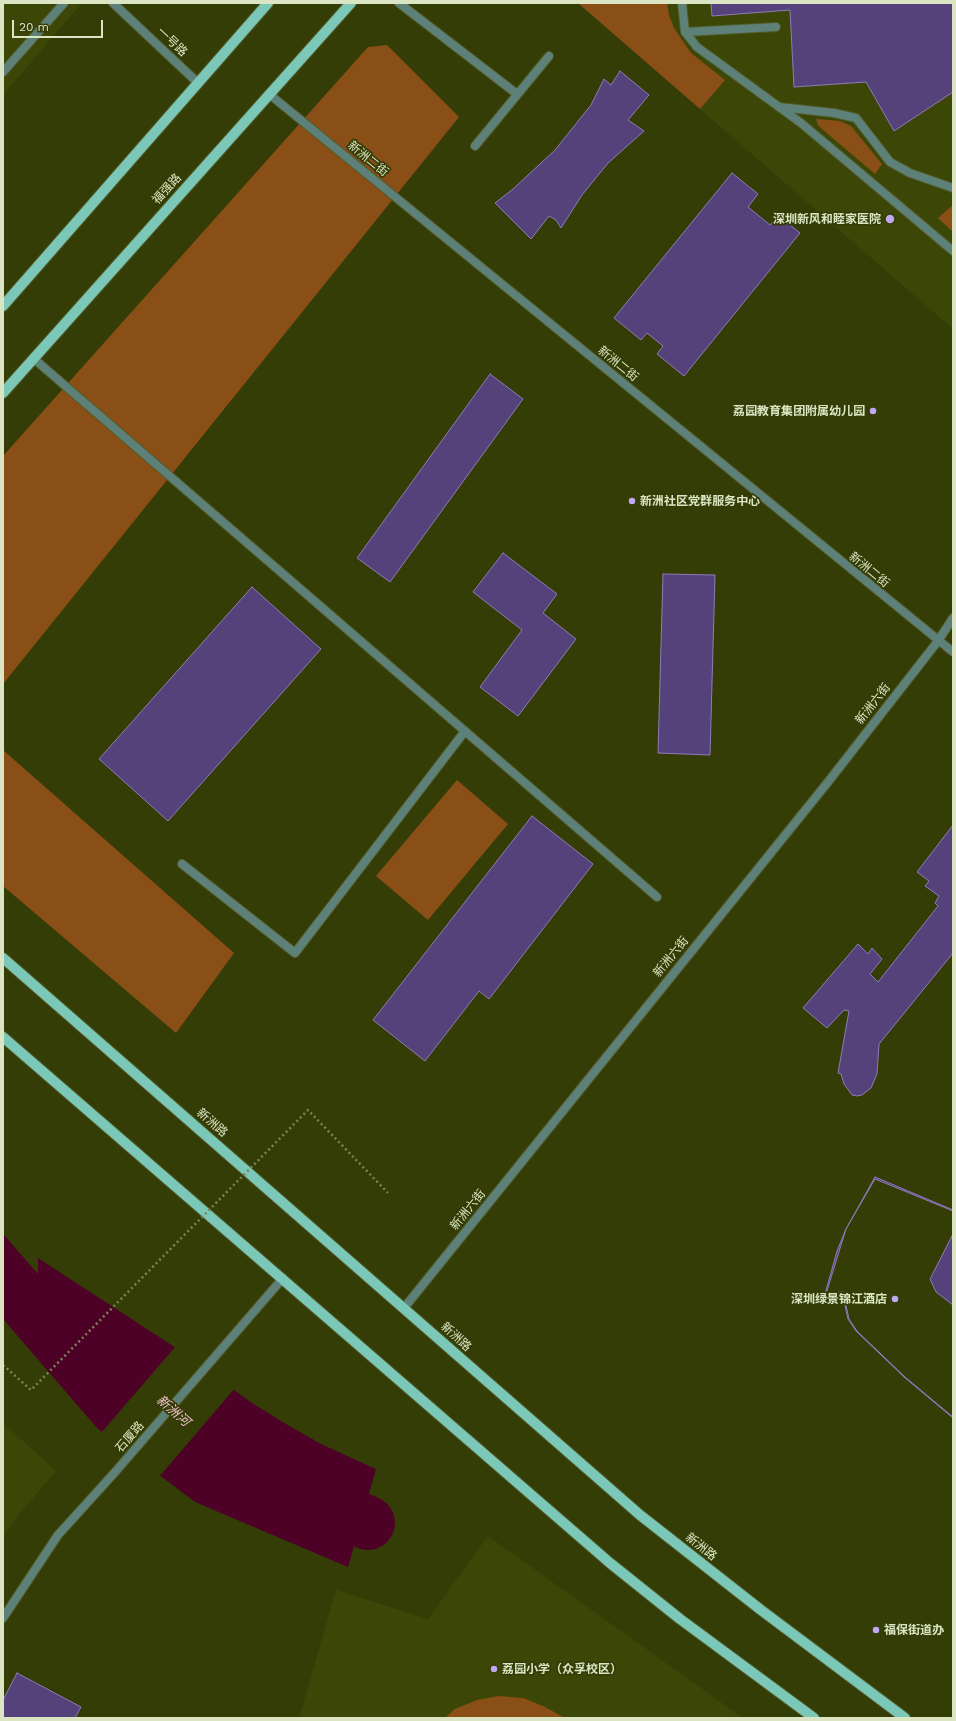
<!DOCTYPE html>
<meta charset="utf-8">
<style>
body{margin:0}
#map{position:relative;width:956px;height:1721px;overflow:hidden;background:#343d06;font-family:"Work Sans",sans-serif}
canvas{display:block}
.frame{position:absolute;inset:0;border:4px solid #dce5c3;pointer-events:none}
.scale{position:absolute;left:12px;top:20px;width:91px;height:18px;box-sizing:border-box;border:2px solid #dce5c3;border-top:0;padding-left:5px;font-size:12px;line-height:14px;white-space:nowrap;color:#dce5c3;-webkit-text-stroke:3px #343d06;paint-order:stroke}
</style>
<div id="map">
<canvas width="956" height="1721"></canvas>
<div class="frame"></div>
<div class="scale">20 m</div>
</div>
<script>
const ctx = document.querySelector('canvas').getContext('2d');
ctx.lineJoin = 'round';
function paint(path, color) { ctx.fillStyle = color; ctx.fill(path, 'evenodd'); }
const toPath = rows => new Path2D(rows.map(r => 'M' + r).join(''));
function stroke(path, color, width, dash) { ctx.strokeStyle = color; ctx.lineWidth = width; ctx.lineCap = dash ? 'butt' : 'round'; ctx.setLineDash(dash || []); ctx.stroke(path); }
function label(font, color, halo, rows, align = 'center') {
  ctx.font = font + ' "Work Sans","Noto Sans SC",sans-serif'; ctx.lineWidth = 3.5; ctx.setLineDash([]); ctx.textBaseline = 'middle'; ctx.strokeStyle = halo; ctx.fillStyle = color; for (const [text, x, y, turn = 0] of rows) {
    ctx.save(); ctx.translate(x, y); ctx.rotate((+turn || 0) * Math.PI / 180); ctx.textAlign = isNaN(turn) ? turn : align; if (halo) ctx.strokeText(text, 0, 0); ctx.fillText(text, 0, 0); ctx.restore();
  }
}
paint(toPath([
 [3,3,82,3,3,95],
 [578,3,953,3,953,329,700,109],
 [3,1423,56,1471,17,1517,3,1536],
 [488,1536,743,1718,299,1718,336,1590,428,1619]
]), '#3c4607');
paint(toPath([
 [578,3,667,3,669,15,674,28,691,53,725,80,700,109],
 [387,45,459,117,3,684,3,456,368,47],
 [816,119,840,121,851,126,882,164,875,174,822,129,818,125],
 [953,205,953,232,938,218],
 [3,750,234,953,176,1033,3,886],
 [457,780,508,824,428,920,376,876],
 [499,1696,523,1698,543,1706,565,1718,445,1718,455,1709,477,1700]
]), '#8a4f17');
paint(toPath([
 [3,1234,38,1274,38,1258,176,1348,252,1403,286,1424,321,1444,376,1469,348,1567,195,1502,97,1428,3,1319]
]), '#4e0127');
paint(toPath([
 [176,1346,235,1388,159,1477,101,1433]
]), '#343d06');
stroke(toPath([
 [293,1490,368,1523]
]), '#4e0127', 54);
const building = toPath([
 [711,3,953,3,953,92,894,131,866,82,794,87,790,10,712,16,711,3],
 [620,71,649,95,628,120,644,131,608,163,582,195,561,228,556,220,549,216,531,239,495,203,513,189,555,150,591,105,604,79,611,85,620,71],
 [732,173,758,194,748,207,770,225,778,215,800,233,684,376,657,354,663,346,647,333,641,340,614,318,732,173],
 [490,374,523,399,390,582,357,558,490,374],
 [503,553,557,594,543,613,576,639,518,716,480,687,522,630,473,592,503,553],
 [663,574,715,575,710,755,658,753,663,574],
 [252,587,321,649,168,821,99,759,252,587],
 [532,816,593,864,489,999,479,991,425,1061,373,1020,532,816],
 [953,825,953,953,879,1044,877,1074,871,1088,862,1095,857,1096,852,1095,844,1084,841,1074,838,1073,849,1011,844,1010,827,1028,803,1008,858,944,868,954,872,948,882,959,870,974,878,982,938,906,935,903,939,896,925,886,929,881,917,872,953,825],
 [875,1177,953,1210,953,1418,904,1377,856,1331,848,1319,842,1292,825,1294,837,1251,846,1229,875,1177],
 [875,1179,953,1211,953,1234,930,1279,936,1292,953,1305,953,1417,905,1377,857,1331,849,1319,843,1292,826,1294,846,1229,875,1179],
 [17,1673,81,1707,75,1718,3,1718,3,1700,17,1673]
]);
paint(building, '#56427b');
stroke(building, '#8f7bb8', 1);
const service = toPath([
 [399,3,517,94],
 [682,3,685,32,697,47,801,123,953,251],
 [685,32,776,27],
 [779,107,834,113,856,118,890,162,910,173,953,188],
 [475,146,549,56],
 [33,358,657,897],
 [182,864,295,953,465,731]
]);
const minor = toPath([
 [113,3,197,82],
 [3,72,64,3],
 [269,94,953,652],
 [404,1308,828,782,938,641,953,618]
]);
const tertiary = toPath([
 [3,1618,58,1535,116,1471,283,1278]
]);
const primary = toPath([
 [3,306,268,3],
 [3,393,351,3],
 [3,958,640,1515,761,1610,905,1718],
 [3,1037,610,1563,680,1619,814,1718]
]);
stroke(service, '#525b28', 10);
stroke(minor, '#525b28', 10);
stroke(tertiary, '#525b28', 10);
stroke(primary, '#525b28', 12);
stroke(service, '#5d8178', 8);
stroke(minor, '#5d8178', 8);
stroke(tertiary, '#5d8178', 8);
stroke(primary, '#7cc8b8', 10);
stroke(toPath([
 [3,1365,31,1390,308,1110,388,1193]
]), '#7b8456', 2.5, [2, 3]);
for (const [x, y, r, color] of [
 [890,219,5,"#c1a8f3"],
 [873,411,4,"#c1a8f3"],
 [632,501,4,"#c1a8f3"],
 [895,1299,4,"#c1a8f3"],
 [876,1630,4,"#c1a8f3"],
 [494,1669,4,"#c1a8f3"]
]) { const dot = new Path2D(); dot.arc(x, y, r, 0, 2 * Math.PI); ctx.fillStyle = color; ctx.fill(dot); stroke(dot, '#343d06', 1.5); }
label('12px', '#dce5c3', '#343d06', [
 ["一号路",172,42,43],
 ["新洲二街",368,159,39],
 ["福强路",167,189,-48],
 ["新洲二街",618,364,39],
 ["新洲二街",869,570,39],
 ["新洲六街",873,704,-52],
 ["新洲六街",671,957,-51],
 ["新洲路",212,1123,41],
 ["新洲六街",468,1210,-51],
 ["新洲路",456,1337,42],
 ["石厦路",130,1437,-49],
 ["新洲路",701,1547,38]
]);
label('bold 12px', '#dce5c3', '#343d06', [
 ["深圳新风和睦家医院",881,219],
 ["荔园教育集团附属幼儿园",865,411],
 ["新洲社区党群服务中心",640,501,"left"],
 ["深圳绿景锦江酒店",887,1299],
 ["福保街道办",884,1630,"left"],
 ["荔园小学（众孚校区）",502,1669,"left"]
], 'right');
label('italic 13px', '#f2c3d0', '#343d06', [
 ["新洲河",173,1411,41]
]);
</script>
